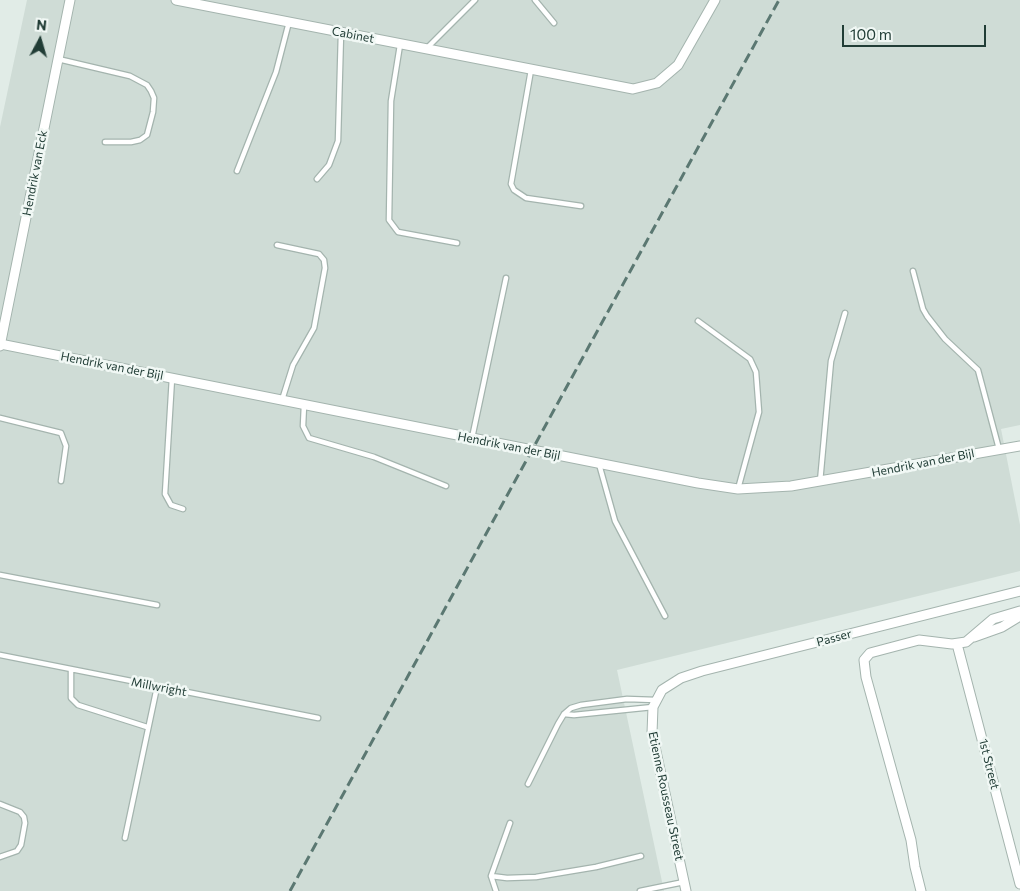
<!DOCTYPE html>
<style>
body{margin:0}
#map{position:relative;width:1020px;height:891px;overflow:hidden;background:#e1ece7;font-family:Commissioner,sans-serif}
canvas{display:block}
.north{position:absolute;left:15px;top:15px;width:50px;height:50px;-webkit-text-stroke:4px #f1f8f5;paint-order:stroke;rotate:6deg;font-size:14px;font-weight:700;line-height:20px;text-align:center;color:#213d36}
.north::after{content:'';display:block;margin:auto;width:18px;height:22px;background:#213d36;clip-path:polygon(50% 0,100% 100%,50% 72%,0 100%)}
.scale{position:absolute;left:842px;top:25px;width:144px;height:22px;box-sizing:border-box;border:2px solid #213d36;border-top:0;padding-left:6px;font-size:15px;line-height:18px;white-space:nowrap;color:#213d36;-webkit-text-stroke:4px #f1f8f5;paint-order:stroke}
</style>
<div id="map">
<canvas width="1020" height="891"></canvas>
<div class="north">N</div>
<div class="scale">100 m</div>
</div>
<script>
const ctx = document.querySelector('canvas').getContext('2d');
ctx.lineJoin = 'round';
function paint(path, color) { ctx.fillStyle = color; ctx.fill(path, 'evenodd'); }
const toPath = rows => new Path2D(rows.map(r => 'M' + r).join(''));
function stroke(path, color, width, dash) { ctx.strokeStyle = color; ctx.lineWidth = width; ctx.lineCap = dash ? 'butt' : 'round'; ctx.setLineDash(dash || []); ctx.stroke(path); }
function label(font, color, halo, rows, align = 'center') {
  ctx.font = font + ' Commissioner,sans-serif'; ctx.lineWidth = 5; ctx.setLineDash([]); ctx.textBaseline = 'middle'; ctx.strokeStyle = halo; ctx.fillStyle = color; for (const [text, x, y, turn = 0] of rows) {
    ctx.save(); ctx.translate(x, y); ctx.rotate((+turn || 0) * Math.PI / 180); ctx.textAlign = isNaN(turn) ? turn : align; if (halo) ctx.strokeText(text, 0, 0); ctx.fillText(text, 0, 0); ctx.restore();
  }
}
paint(toPath([
 [27,0,1020,0,1020,425,1001,429,1020,525,1020,571,617,670,664,891,0,891,0,127]
]), '#cfdcd6');
const service = toPath([
 [535,0,554,23],
 [400,45,391,101,389,220,398,232,457,243],
 [426,49,475,0],
 [58,59,130,76,147,85,151,91,154,98,153,112,147,135,140,140,131,142,105,142],
 [531,70,511,184,514,190,526,198,581,206],
 [237,171,276,72,289,22],
 [317,179,329,165,338,141,341,33],
 [277,245,319,254,324,260,325,268,314,328,293,365,282,400],
 [913,271,923,309,927,316,945,339,978,370,999,449],
 [698,321,750,359,756,372,759,412,738,489],
 [172,378,165,494,171,505,183,509],
 [304,405,303,426,309,438,374,457,446,486],
 [0,418,61,433,66,446,61,481],
 [472,438,506,278],
 [599,464,615,521,665,616],
 [820,482,831,361,845,313],
 [0,575,157,605],
 [0,655,318,718],
 [71,670,71,698,78,705,147,727],
 [564,714,574,715,653,707],
 [528,784,558,724,564,714,571,708,581,705,627,699,656,700],
 [0,804,20,812,24,817,25,823,21,845,17,851,0,857],
 [125,838,157,687],
 [491,876,507,878,536,877,596,867,641,856],
 [496,891,491,876,510,823],
 [640,891,684,882]
]);
const minor = toPath([
 [176,0,633,89,657,83,678,65,715,0],
 [0,344,698,483,738,489,791,486,1020,446],
 [0,346,70,0],
 [974,637,1002,627,1020,616],
 [957,644,1020,884],
 [686,891,652,733,653,707,662,690,681,678,702,671,1020,591],
 [921,891,915,867,911,840,866,677,864,660,870,653,919,640,952,644,966,642,993,619,1020,611]
]);
stroke(service, '#a4b4ae', 7);
stroke(minor, '#a4b4ae', 11);
stroke(service, '#fff', 4.5);
stroke(minor, '#fff', 9);
stroke(toPath([
 [290,891,779,0]
]), '#5b7872', 3, [10, 5]);
label('12px', '#213d36', '#f1f8f5', [
 ["Cabinet",353,35,11],
 ["Hendrik van Eck",35,173,-79],
 ["Hendrik van der Bijl",112,366,11],
 ["Hendrik van der Bijl",509,446,11],
 ["Hendrik van der Bijl",923,463,-11],
 ["Passer",834,638,-15],
 ["Millwright",159,687,11],
 ["1st Street",989,764,76],
 ["Etienne Rousseau Street",666,796,78]
]);
</script>
